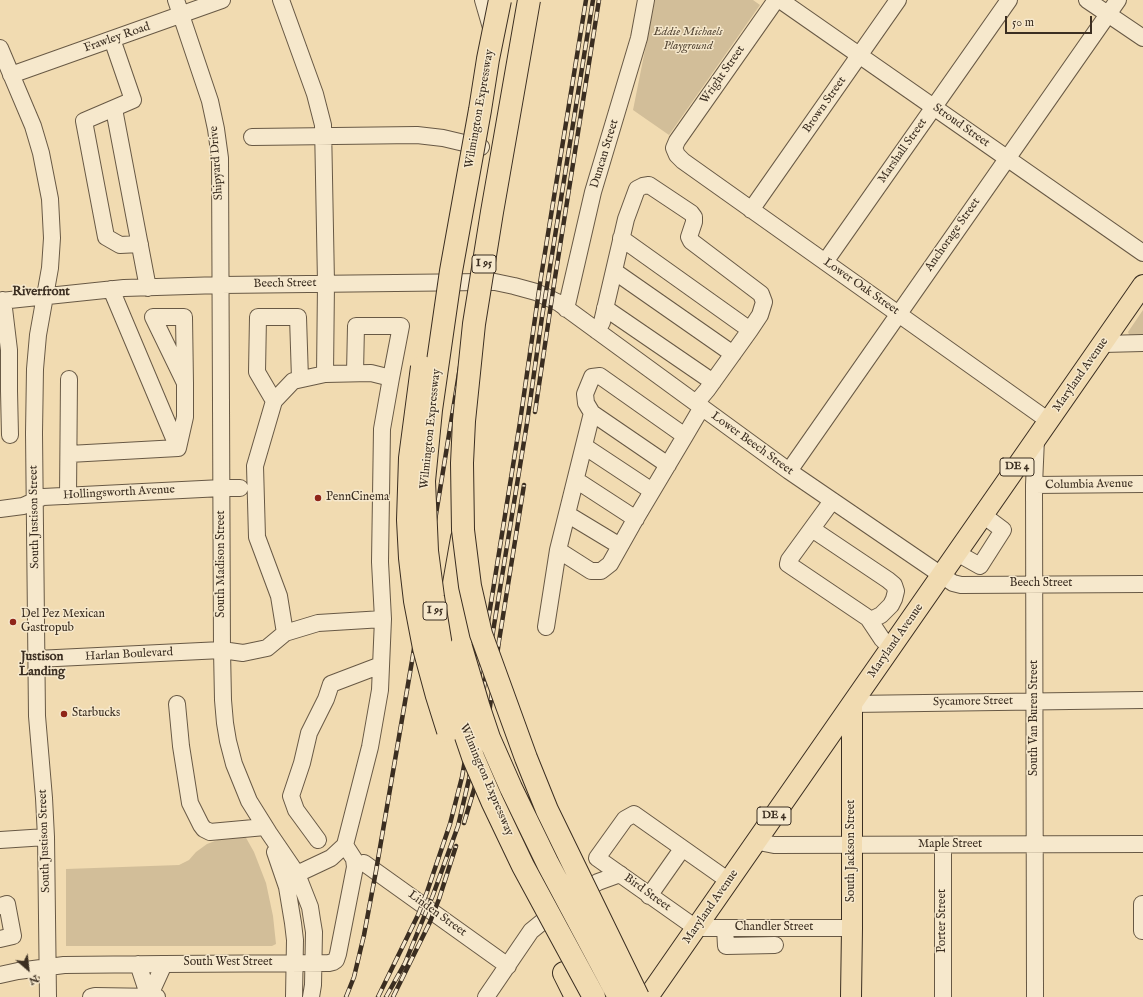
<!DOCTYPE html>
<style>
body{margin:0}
#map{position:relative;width:1143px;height:997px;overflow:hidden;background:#f1dbb1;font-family:"IM FELL English",serif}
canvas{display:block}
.north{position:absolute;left:8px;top:949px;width:40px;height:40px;-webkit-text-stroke:3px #f6e8cc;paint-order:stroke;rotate:152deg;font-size:11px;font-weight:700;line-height:16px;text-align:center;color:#3b2e21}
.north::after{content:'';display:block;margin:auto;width:14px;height:18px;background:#3b2e21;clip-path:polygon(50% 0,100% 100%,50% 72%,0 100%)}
.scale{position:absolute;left:1005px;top:16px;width:87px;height:18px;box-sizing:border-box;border:2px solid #3b2e21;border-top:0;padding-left:5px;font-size:12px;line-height:14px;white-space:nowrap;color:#3b2e21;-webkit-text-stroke:3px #f6e8cc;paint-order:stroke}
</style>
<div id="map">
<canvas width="1143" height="997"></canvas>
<div class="north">N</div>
<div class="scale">50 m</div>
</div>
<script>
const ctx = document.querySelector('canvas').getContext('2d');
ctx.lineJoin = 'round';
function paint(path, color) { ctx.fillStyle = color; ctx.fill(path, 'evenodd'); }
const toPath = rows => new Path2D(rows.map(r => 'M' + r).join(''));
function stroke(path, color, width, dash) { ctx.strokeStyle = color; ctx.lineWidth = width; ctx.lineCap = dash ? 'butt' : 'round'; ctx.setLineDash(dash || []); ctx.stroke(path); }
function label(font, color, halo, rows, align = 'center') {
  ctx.font = font + ' "IM FELL English",serif'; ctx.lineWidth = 3; ctx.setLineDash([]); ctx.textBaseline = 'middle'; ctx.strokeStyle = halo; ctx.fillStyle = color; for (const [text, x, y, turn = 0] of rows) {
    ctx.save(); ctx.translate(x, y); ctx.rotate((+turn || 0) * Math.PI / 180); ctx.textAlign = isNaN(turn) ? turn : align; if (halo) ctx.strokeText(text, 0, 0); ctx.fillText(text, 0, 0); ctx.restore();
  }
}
paint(toPath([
 [655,0,753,0,760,5,669,135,633,110],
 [1143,310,1143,339,1131,339,1128,332],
 [245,836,254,852,266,883,273,916,276,944,272,946,66,946,66,869,179,865,189,860,196,852,207,844,220,839]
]), '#d2be99');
const minor = toPath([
 [176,0,210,101,216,129,220,158,222,650,223,700,225,723,228,741,234,764,249,801,269,833,297,874,310,907,312,920,314,932,313,985,311,997],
 [281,0,315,94,323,125,326,283,325,374,371,373,391,378,382,429,380,562,383,619,380,690,370,747,345,845,331,858,297,874],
 [483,0,492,31],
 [776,0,677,141,674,148,677,155,683,161,1049,421],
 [780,0,1143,253],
 [1087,0,1143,38],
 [112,39,133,100,84,121,106,237,120,245,140,244],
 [0,48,33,126,41,153,50,199,52,238,50,268,38,335,35,369,34,433,37,716,44,798,46,837,48,997],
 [11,75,222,0],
 [114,109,148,288],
 [252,137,417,135,443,138,481,147],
 [751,210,898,0],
 [621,238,750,330],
 [825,262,1009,0],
 [614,271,733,354],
 [111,289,178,448],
 [3,300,9,350,9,391,10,435],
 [0,301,124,288,221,285,483,282,495,282,514,286,536,292,559,303,789,471,953,583,961,585,1143,584],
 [605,308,713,382],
 [566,309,593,192,639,38,646,0],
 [597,331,602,322,626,219,637,189,643,186,649,185,691,213,694,217,694,222,689,237,691,241,761,294,764,302,760,315,750,330,707,390,696,403],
 [1103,344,1143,343],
 [355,373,356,326,401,326,391,378],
 [274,401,257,372,258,317,298,317,300,379],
 [592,413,668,465],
 [685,436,600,376,592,377,585,394,586,403,592,413,558,550,591,571,601,571,610,564,632,525,685,436,702,407],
 [584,446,652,491],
 [69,454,178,448,185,417,185,383,184,317,153,317,185,383],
 [789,471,1118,0],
 [576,480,636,519],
 [1034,485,1143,484],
 [68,496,69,379],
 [0,509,23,506,43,497,222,488,240,488],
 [567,514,620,546],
 [812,529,888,580,894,585,896,591,894,599,891,605,881,615,875,618,872,619,868,618,788,564,789,560,832,501],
 [957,553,980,566,1003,530,983,515],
 [868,618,882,639,891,648],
 [546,627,558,550],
 [285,633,318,623,383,619],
 [36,659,222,650,243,653,267,648,285,633,279,596,257,537,255,466,274,401,293,381,325,374],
 [177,704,181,746,190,803,201,825,204,829,210,832,265,827],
 [852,704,1143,700],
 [0,840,46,837],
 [318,840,296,810,291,796,302,763,309,733,326,699,331,684,381,665],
 [758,840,764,843,774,845,1143,844],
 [275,852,287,887,293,923,295,940,294,997],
 [364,863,508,966],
 [729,881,634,814,625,819,597,858,696,928,852,928],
 [576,895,598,882,620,874],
 [649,896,682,849],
 [0,906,7,904,13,936,0,939],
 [725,928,726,946,775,945],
 [1142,931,1142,904,1143,904],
 [138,964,149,997],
 [0,975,18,971,64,965,164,964,329,963,333,962,336,960,338,954,355,867,354,859,345,845],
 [91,997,95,996,157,997],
 [149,997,164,964],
 [486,997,531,931,558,909],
 [943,997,943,845],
 [1035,997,1034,485,1036,439]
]);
const major = toPath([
 [648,997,1143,285],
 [851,997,852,928,852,704]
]);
const highway = toPath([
 [461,647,452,595,462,538],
 [564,973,576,997]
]);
stroke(minor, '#685945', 18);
stroke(major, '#3b2e21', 22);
stroke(highway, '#3b2e21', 24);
stroke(minor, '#f6e8cc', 16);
stroke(major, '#f1dbb1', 20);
stroke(highway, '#f1dbb1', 22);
const rail = toPath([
 [535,412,554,284,599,0],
 [464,823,476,783,488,721,499,641,524,485],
 [346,997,354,977,364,935,376,871,412,661,520,0],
 [378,997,418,915,427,892,450,824,462,777,472,721,520,422,541,277,586,0],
 [386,997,405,963,433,895,458,826,469,779,527,423,542,317,593,0],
 [393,997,430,922,439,899,456,846]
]);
stroke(rail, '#3b2e21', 4.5);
stroke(rail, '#f6e8cc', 3, [9]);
const highwayBridge = toPath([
 [500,0,488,59,480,110,451,271,431,410,424,481,427,551,433,597,441,646,457,710,473,757,492,801,523,866,594,997],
 [529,0,492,212,474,324,464,421,462,463,463,530,470,586,481,634,526,758,547,810,638,997],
 [422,367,410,458,408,520,410,558,415,601,424,648,437,696,448,731],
 [461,647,479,708,489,738,511,788,548,864,619,997]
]);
stroke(highwayBridge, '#3b2e21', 24, []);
stroke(highwayBridge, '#f1dbb1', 22);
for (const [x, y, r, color] of [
 [318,498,4,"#8f2418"],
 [13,622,4,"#8f2418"],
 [64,714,4,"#8f2418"]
]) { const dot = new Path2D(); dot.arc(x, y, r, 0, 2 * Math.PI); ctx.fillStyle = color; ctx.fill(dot); stroke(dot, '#f6e8cc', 1.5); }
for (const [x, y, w] of [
 [484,264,24],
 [1017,467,34],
 [435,611,24],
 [774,816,34]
]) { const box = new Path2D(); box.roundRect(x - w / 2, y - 9, w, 18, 3); ctx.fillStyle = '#f6e8cc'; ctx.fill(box); stroke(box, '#3b2e21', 1); }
label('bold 11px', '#3b2e21', null, [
 ["I 95",484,264],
 ["DE 4",1017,467],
 ["I 95",435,611],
 ["DE 4",774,816]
]);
label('italic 12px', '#594b39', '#f6e8cc', [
 ["Eddie Michaels",688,33],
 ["Playground",688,47]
]);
label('12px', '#3b2e21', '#f6e8cc', [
 ["Frawley Road",117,38,-19],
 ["Wright Street",723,75,-55],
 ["Brown Street",825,105,-55],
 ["Wilmington Expressway",480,109,-80],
 ["Stroud Street",961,126,35],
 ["Marshall Street",903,151,-55],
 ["Duncan Street",605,154,-73],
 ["Shipyard Drive",217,163,-94],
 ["Anchorage Street",953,235,-55],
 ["Beech Street",285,284,-1],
 ["Lower Oak Street",861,287,35],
 ["Maryland Avenue",1081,375,-55],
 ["Wilmington Expressway",431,429,-84],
 ["Lower Beech Street",752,444,36],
 ["Columbia Avenue",1089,485,-1],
 ["Hollingsworth Avenue",119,493,-3],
 ["South Justison Street",35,517,-91],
 ["South Madison Street",222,564,-90],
 ["Beech Street",1041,584],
 ["Maryland Avenue",896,641,-55],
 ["Harlan Boulevard",129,655,-3],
 ["Sycamore Street",973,702,-1],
 ["South Van Buren Street",1035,718,-90],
 ["Wilmington Expressway",486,780,67],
 ["South Justison Street",45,841,-92],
 ["Maple Street",950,845],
 ["South Jackson Street",852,851,-90],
 ["Bird Street",647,893,36],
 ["Maryland Avenue",711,907,-55],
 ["Linden Street",437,914,36],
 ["Porter Street",943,921,-90],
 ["Chandler Street",774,928],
 ["South West Street",228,963]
]);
label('12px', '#3b2e21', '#f6e8cc', [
 ["PennCinema",326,498],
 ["Del Pez Mexican",21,615],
 ["Gastropub",21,629],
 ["Starbucks",72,714]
], 'left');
label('bold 13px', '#3b2e21', '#f6e8cc', [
 ["Riverfront",41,292],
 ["Justison",42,657],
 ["Landing",42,672]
]);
</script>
